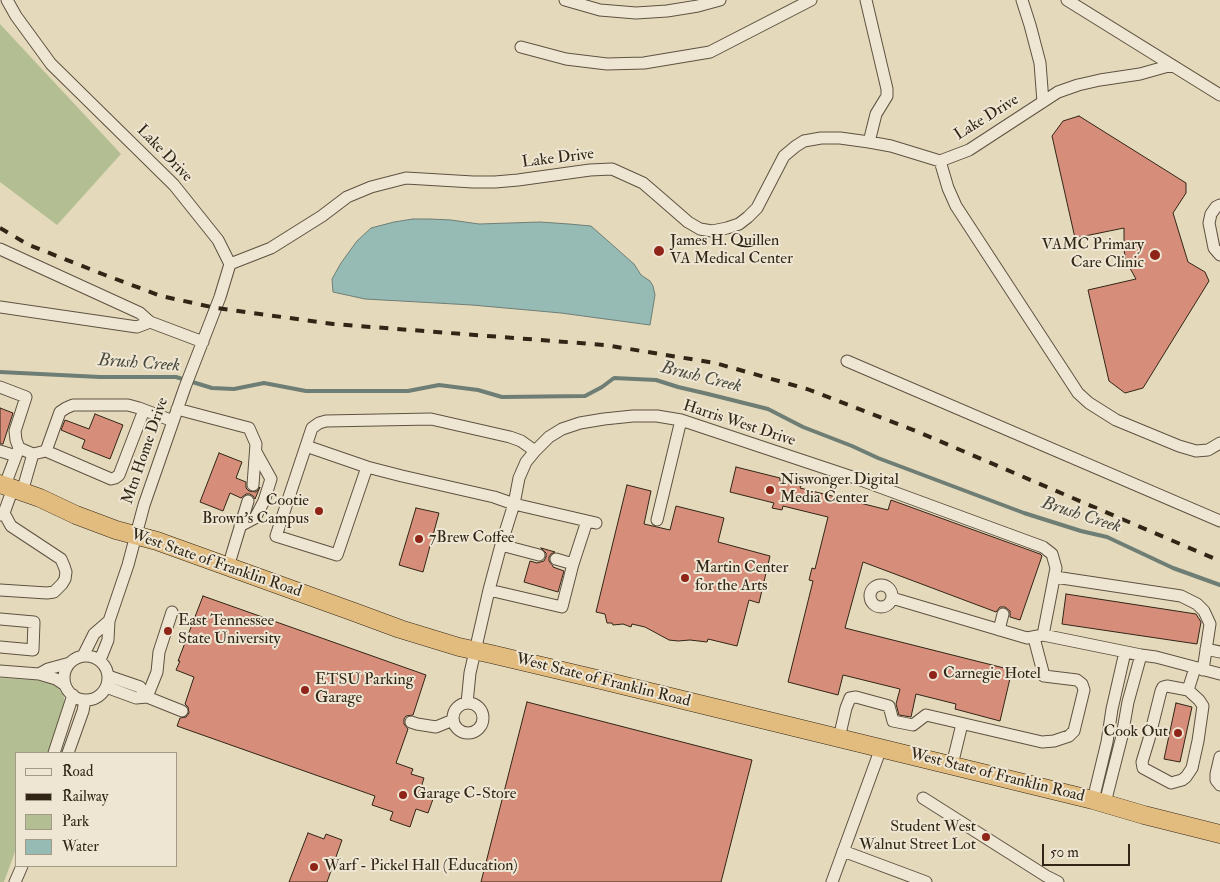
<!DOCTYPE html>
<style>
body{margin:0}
#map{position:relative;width:1220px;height:882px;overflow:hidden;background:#e5d9bc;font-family:"IM FELL Double Pica",serif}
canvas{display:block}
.legend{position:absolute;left:15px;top:752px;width:162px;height:115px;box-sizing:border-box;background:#eee6d3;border:1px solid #a29987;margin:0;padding:6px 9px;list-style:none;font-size:15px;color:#312516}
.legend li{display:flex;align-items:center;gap:10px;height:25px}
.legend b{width:25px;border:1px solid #a29987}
.scale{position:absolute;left:1042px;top:844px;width:88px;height:22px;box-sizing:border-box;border:2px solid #312516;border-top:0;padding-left:6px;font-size:15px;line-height:18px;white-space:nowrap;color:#312516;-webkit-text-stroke:4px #eee6d3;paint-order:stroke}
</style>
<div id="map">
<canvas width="1220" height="882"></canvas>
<ul class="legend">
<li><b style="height:6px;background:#eee6d3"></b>Road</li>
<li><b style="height:6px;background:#312516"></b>Railway</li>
<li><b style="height:14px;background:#b3bf92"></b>Park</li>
<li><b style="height:14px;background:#96bab4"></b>Water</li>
</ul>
<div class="scale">50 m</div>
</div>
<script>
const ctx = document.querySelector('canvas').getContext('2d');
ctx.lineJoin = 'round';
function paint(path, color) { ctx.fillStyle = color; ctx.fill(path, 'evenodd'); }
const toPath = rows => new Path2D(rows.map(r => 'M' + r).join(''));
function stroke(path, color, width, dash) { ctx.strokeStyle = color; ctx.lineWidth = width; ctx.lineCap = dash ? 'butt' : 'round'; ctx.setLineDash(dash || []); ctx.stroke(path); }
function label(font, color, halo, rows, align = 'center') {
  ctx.font = font + ' "IM FELL Double Pica",serif'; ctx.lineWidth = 4; ctx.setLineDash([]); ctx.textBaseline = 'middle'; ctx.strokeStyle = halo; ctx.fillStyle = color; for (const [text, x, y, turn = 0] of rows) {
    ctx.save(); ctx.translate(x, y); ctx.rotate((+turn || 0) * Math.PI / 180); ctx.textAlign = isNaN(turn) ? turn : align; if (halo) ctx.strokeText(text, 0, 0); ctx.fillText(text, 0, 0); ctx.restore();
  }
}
paint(toPath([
 [0,24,121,154,57,225,0,182],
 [0,678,35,680,50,683,59,689,63,694,65,702,65,710,50,753,16,753,16,849,4,882,0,882]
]), '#b3bf92');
const water = toPath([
 [413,219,430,219,451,220,479,224,540,222,569,224,591,226,634,264,641,275,650,281,653,286,655,295,650,325,561,313,472,305,365,299,333,292,332,279,341,263,357,241,371,228,394,222,413,219]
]);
paint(water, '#96bab4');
stroke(water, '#6e7e75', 1);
stroke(toPath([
 [0,372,100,377,176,377,212,388,234,389,264,383,306,391,408,391,439,385,478,390,502,397,585,396,602,387,614,378,656,380,678,387,708,394,768,409,803,427,852,446,878,458,1024,513,1081,531,1107,537,1173,568,1220,585]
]), '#6e7e75', 4);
const building = toPath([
 [1079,116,1186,183,1186,193,1173,213,1188,262,1205,272,1209,281,1143,388,1125,393,1109,381,1088,290,1136,279,1126,261,1124,250,1124,228,1075,238,1052,136,1063,121,1079,116],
 [0,408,13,413,3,444,0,444,0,408],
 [95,414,123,425,110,459,82,448,85,440,61,430,65,420,89,429,95,414],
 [219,453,242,462,236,478,246,482,246,488,249,491,256,492,260,487,255,499,253,496,250,494,246,494,241,498,230,493,223,511,200,502,219,453],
 [736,467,780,478,780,481,801,486,800,488,888,510,891,500,1040,554,1042,556,1020,620,1010,617,1010,611,1005,607,1000,607,996,612,863,562,845,628,1012,670,1000,721,955,709,956,704,916,694,911,717,899,715,896,704,900,689,843,675,838,695,788,682,813,581,809,580,812,568,815,569,828,517,783,506,782,510,772,508,774,503,730,492,736,467],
 [627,485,651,491,644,524,670,530,676,506,724,518,718,542,770,556,759,603,749,600,737,646,708,639,707,642,690,640,678,641,669,640,645,627,632,624,631,627,623,624,613,625,612,623,607,623,605,614,596,612,627,485],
 [416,508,439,513,423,572,399,565,416,508],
 [541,548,555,552,551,554,549,557,549,561,553,566,553,567,564,571,558,592,524,582,530,561,537,563,544,561,546,557,546,553,541,548],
 [1066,594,1196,614,1201,622,1197,644,1062,624,1066,594],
 [203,596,426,675,413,715,406,716,404,719,404,724,408,729,396,763,413,769,411,774,424,778,419,794,433,799,428,813,416,809,410,827,390,820,393,812,372,805,375,796,177,726,180,718,186,717,189,713,188,707,185,704,194,677,176,670,180,661,178,661,203,596],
 [527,702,752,760,721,882,481,882,527,702],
 [1176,703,1192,707,1180,762,1164,759,1176,703],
 [308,833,324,839,326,834,342,840,327,882,289,882,308,833]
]);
paint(building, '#d68e7a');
stroke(building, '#312516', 1);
const minor = toPath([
 [7,0,16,16,51,64,174,185,218,240,230,264],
 [565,0,600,10,636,13,667,11,698,6,720,0],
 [866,0,887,89,887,96,876,114,869,142],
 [1022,0,1030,25,1040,63,1043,102],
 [1067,0,1220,95],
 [521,47,566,59,607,64,644,63,710,52,811,0],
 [940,161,948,188,956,206,1078,393,1089,403,1116,420,1179,446,1196,451,1208,450,1220,443],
 [1220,205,1216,207,1211,214,1209,223,1214,248,1220,255],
 [0,249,140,313,150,322,203,342],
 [230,264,271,248,322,216,347,197,371,187,406,178,473,182,495,182,518,180,590,170,612,169,643,183,657,195,688,222,700,229,712,231,727,228,739,224,748,217,757,208,784,156,796,146,804,141,821,138,840,138,869,142,891,146,940,161,969,150,1058,92,1078,85,1100,80,1140,74,1172,65],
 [0,307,137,327,150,322],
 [847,361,1220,521],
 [0,387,26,397,15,431,16,440,19,448],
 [177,409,249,428,256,444,253,485],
 [306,446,276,536,337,555,367,467],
 [0,451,16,456],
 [46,451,60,412,66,408,73,405,128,405,139,408,173,421],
 [535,451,521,441,510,437,431,419,326,421,319,423,312,428,306,446,367,467,402,476,494,497,514,504,596,523],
 [33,454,46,451,111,479,115,478,119,475,144,410],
 [5,485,19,448,33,454,22,492],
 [0,515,4,513,13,488],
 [657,520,681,420],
 [240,526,255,518,264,501,271,479,256,452],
 [501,545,539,555],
 [556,559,573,564],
 [228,567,248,501],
 [1055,577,1181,596,1197,604,1204,611,1210,624,1203,670],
 '870 596a11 11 0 1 1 22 0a11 11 0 1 1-22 0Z',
 [0,590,47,593,54,592,62,584,65,579,66,572,64,566,61,559,11,526,4,513],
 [489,590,562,607,573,564,587,521],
 [892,598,1027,638,1043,635,1141,655,1156,657,1220,674],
 [0,619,34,622,33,650,0,647],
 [999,630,1003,614],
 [1206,649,1220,652],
 '64 678a22 22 0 1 1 44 0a22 22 0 1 1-44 0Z',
 [83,656,94,634,109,621],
 [100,660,108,640,109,621,128,565,144,505,185,387,220,297,230,264],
 [0,671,39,674,56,679,65,685],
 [39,674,48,669,70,663],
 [108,676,140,687,147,697],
 [1167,686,1188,690,1199,700,1203,706,1198,741,1192,768,1186,777,1182,780,1171,783,1143,768,1142,762,1149,739,1161,691,1163,687,1167,686],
 [106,687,136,698,147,697,182,711],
 [1188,690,1195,668],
 [147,697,157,672,159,652,172,612],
 '453 718a15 15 0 1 1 30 0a15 15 0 1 1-30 0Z',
 [467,703,470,673,489,590,501,545,514,504,519,478,526,462,535,451,549,437,562,429,580,423,604,419,633,416,657,416,681,420,858,479,1043,547,1052,554,1056,568,1043,635],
 [411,722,417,724,436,727,453,720],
 [839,738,846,708,850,698,856,697,889,706,893,721,913,725,926,715,1042,742,1054,741,1069,736,1074,731,1084,690,1082,684,1077,680,1044,676,1034,638],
 [54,753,73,695],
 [68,753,83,711,85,700],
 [1220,757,1216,774,1216,780,1220,785],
 [952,765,962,724],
 [923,798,1046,876,1058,882],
 [1093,800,1107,742,1112,709,1125,652],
 [1105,803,1122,736,1128,702,1141,655],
 [843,851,926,882],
 [15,882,22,866],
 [832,882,881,748]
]);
const highway = toPath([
 [0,484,40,498,76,515,116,530,157,541,354,612,400,629,459,647,491,654,601,680,1093,800,1144,815,1220,834]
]);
stroke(minor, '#5e5240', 13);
stroke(highway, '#312516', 19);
stroke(minor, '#eee6d3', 11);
stroke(highway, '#e2bc7e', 18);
stroke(toPath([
 [0,228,29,245,105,275,161,296,216,308,333,324,605,345,715,363,807,389,916,431,1220,561]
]), '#312516', 4, [9, 9]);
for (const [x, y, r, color] of [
 [659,251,6,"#8f2418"],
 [1155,255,6,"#8f2418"],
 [770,490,5,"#8f2418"],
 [319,511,5,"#8f2418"],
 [419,539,5,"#8f2418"],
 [685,578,5,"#8f2418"],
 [168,631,5,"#8f2418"],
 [933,675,5,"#8f2418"],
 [305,690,5,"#8f2418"],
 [1178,733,5,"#8f2418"],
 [403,795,5,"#8f2418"],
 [986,837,5,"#8f2418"],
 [314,867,5,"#8f2418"]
]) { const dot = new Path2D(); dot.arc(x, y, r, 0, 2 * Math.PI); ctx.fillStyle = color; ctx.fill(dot); stroke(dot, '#eee6d3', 2); }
label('16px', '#312516', '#eee6d3', [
 ["Lake Drive",987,118,-32],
 ["Lake Drive",164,154,46],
 ["Lake Drive",558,159,-7],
 ["Harris West Drive",739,424,18],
 ["Mtn Home Drive",146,451,-71],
 ["West State of Franklin Road",216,564,19],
 ["West State of Franklin Road",603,681,14],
 ["West State of Franklin Road",997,776,14]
]);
label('16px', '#312516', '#eee6d3', [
 ["James H. Quillen",670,242],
 ["VA Medical Center",670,260],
 ["VAMC Primary",1144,246,"right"],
 ["Care Clinic",1144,264,"right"],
 ["Niswonger Digital",780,481],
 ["Media Center",780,499],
 ["Cootie",309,502,"right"],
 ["Brown's Campus",309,520,"right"],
 ["7Brew Coffee",429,539],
 ["Martin Center",695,569],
 ["for the Arts",695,587],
 ["East Tennessee",178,622],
 ["State University",178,640],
 ["Carnegie Hotel",943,675],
 ["ETSU Parking",315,681],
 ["Garage",315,699],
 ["Cook Out",1168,733,"right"],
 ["Garage C-Store",413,795],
 ["Student West",976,828,"right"],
 ["Walnut Street Lot",976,846,"right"],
 ["Warf - Pickel Hall (Education)",324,867]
], 'left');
label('italic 18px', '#4a4a3e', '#eee6d3', [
 ["Brush Creek",139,364,4],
 ["Brush Creek",701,378,14],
 ["Brush Creek",1081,516,18]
]);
</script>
